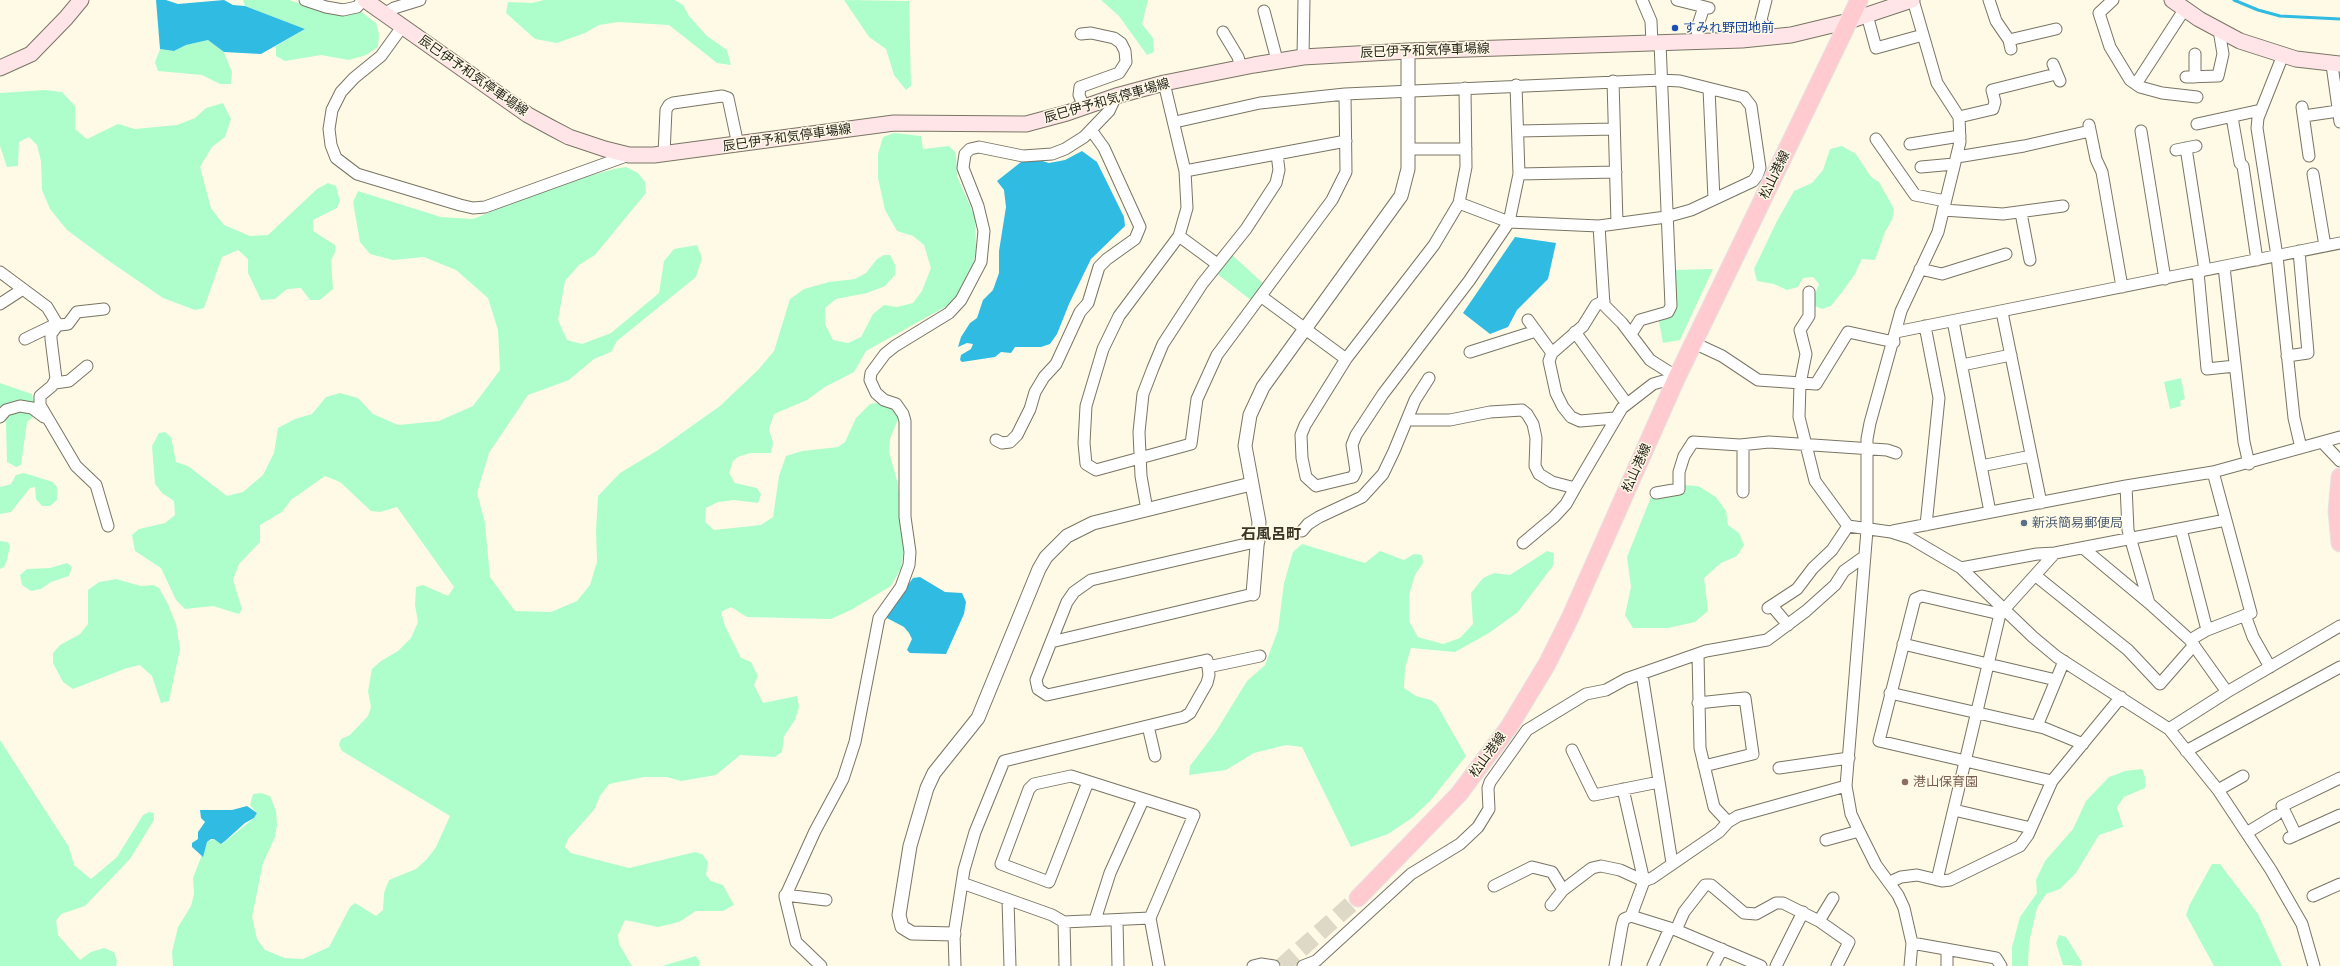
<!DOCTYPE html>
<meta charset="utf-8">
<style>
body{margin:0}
canvas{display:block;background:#fffae6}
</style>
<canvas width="2340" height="966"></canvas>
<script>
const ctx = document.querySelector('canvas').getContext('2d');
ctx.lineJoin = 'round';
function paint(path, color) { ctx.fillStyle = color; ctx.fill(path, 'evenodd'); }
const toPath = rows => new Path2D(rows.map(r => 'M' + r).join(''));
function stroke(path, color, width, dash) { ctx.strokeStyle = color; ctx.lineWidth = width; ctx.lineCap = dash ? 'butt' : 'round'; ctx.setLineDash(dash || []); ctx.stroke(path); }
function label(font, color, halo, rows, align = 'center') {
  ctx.font = font + ' Karla,"Noto Sans JP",sans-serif'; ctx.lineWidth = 3; ctx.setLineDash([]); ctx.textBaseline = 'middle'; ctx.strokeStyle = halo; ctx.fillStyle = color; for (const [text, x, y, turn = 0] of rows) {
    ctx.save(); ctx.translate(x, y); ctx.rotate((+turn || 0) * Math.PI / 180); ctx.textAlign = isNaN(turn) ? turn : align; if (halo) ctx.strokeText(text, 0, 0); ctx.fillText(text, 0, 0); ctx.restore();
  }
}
paint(toPath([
 [243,0,289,0,326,12,360,11,376,23,379,34,378,47,366,55,349,60,321,55,285,61,276,56,276,46,305,29,245,6],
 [544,0,675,0,683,5,689,16,707,36,727,50,731,65,717,63,669,25,618,22,599,25,585,33,557,43,535,39,506,13,508,2,532,3],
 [844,0,909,1,911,86,906,90,894,75,886,49,869,37],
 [1101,0,1148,0,1142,24,1153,38,1154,52,1147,55,1119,16],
 [208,40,224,52,232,72,231,84,220,84,202,75,158,71,155,62,160,49,174,51,186,45],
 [45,90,62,92,75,106,75,129,87,139,118,124,135,129,177,125,195,118,206,108,223,103,231,119,225,137,212,147,200,167,211,208,224,225,250,236,268,235,317,189,328,183,336,186,340,201,337,208,313,220,313,231,335,245,335,252,331,261,333,289,320,300,310,300,301,288,287,289,275,299,261,300,248,273,248,259,238,250,222,257,204,308,195,310,163,298,109,261,67,230,50,209,42,190,41,161,37,145,29,137,19,142,18,166,7,167,0,146,0,93],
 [894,133,921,136,923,149,949,146,956,153,957,176,975,217,976,249,971,277,954,302,866,351,854,372,825,387,807,400,774,414,769,429,773,443,771,453,750,453,738,457,733,461,729,473,735,483,757,488,761,494,758,503,734,500,718,502,706,508,705,522,714,530,761,525,773,517,779,476,786,456,802,451,838,447,845,442,856,418,870,404,889,401,894,404,898,419,890,439,889,452,898,484,904,548,901,568,891,586,851,610,831,619,747,617,731,607,721,612,725,626,741,658,751,662,758,676,754,685,763,703,797,696,799,707,795,720,784,736,782,752,775,757,740,755,716,775,681,781,667,777,644,777,609,784,600,796,594,810,568,839,565,847,571,853,629,868,695,852,702,854,708,862,706,875,711,881,723,885,734,905,723,911,696,911,679,922,658,927,625,920,618,935,619,944,632,966,173,966,172,952,178,927,191,906,194,894,193,878,207,842,214,839,222,844,254,818,257,813,250,805,253,794,261,793,270,796,276,811,277,825,275,837,263,863,252,917,257,939,265,950,285,958,303,959,329,947,350,907,355,903,376,916,383,910,384,893,389,880,416,869,427,859,436,847,450,816,342,751,339,745,341,739,350,735,368,716,371,707,368,691,372,669,381,661,398,651,411,638,418,622,415,605,416,587,423,585,448,596,454,587,397,507,380,512,371,511,340,482,325,476,291,500,282,512,260,525,260,542,239,564,233,580,242,609,239,614,213,606,185,609,176,600,161,568,135,551,132,535,139,529,165,523,175,515,174,501,162,493,155,484,152,446,159,433,165,432,171,437,176,462,188,466,227,496,243,492,263,475,274,453,278,428,295,419,312,414,326,397,340,393,358,398,373,414,398,425,439,421,473,406,500,370,498,330,488,298,456,270,424,257,393,260,370,254,360,242,353,202,358,191,441,217,473,219,560,184,614,169,626,167,638,173,645,182,646,193,595,255,579,265,565,281,558,320,567,340,582,344,611,333,659,293,664,261,674,249,697,245,702,258,696,277,617,341,611,352,594,359,569,380,528,395,489,453,477,493,485,523,490,577,515,611,551,612,577,601,590,585,597,562,596,531,598,496,620,473,658,450,720,406,758,370,774,351,790,299,804,289,829,282,855,279,866,273,877,259,884,255,890,255,895,265,895,275,885,286,867,293,836,299,825,308,825,324,833,340,848,343,861,337,873,314,884,305,897,307,913,303,922,291,931,268,924,245,913,236,897,231,885,210,878,178,878,154,883,137],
 [1842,146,1856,154,1871,177,1879,182,1894,209,1892,220,1885,232,1875,260,1862,259,1855,274,1843,291,1831,306,1822,309,1815,306,1814,297,1819,284,1813,277,1803,278,1798,287,1787,290,1774,284,1757,281,1754,269,1777,221,1794,191,1812,183,1823,170,1830,149],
 [1231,254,1264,284,1252,301,1216,273],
 [1713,269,1680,340,1663,343,1658,317,1673,313,1671,270],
 [2181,378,2185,399,2180,401,2181,406,2170,409,2164,382],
 [0,383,32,394,35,411,33,417,27,422,21,465,16,467,7,462,6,423,3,413,0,413],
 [24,473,53,482,57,487,57,500,50,506,42,506,36,499,35,487,30,488,11,512,0,514,0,487,11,484,16,475],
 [1681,485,1698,486,1716,497,1726,511,1728,525,1739,533,1744,545,1737,556,1721,563,1704,578,1708,611,1695,622,1668,628,1633,628,1625,615,1631,587,1627,557,1651,497],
 [0,541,8,542,10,546,7,560,4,567,0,569],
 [1302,544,1365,563,1380,551,1404,560,1414,554,1422,555,1423,563,1415,575,1409,595,1409,621,1418,637,1443,644,1460,638,1473,624,1471,593,1483,578,1494,573,1510,575,1547,551,1554,553,1553,566,1518,612,1489,633,1455,652,1411,648,1405,668,1404,688,1416,696,1431,700,1437,705,1466,756,1431,800,1412,818,1388,834,1351,847,1302,747,1286,745,1254,753,1226,770,1189,775,1190,766,1215,733,1247,681,1265,665,1278,630,1284,583,1293,552],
 [67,563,72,567,69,576,51,582,41,589,31,591,22,585,20,575,27,569,50,568],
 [116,579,141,586,154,585,159,588,168,604,176,624,180,649,169,701,161,703,152,676,140,665,127,668,73,689,63,682,53,663,53,653,60,645,80,634,88,624,88,590,99,582],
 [0,740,69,847,74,865,91,879,117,857,143,815,149,812,154,813,154,820,130,859,85,906,61,914,56,921,58,935,80,960,91,952,104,948,114,952,117,961,116,966,0,966],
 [2142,769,2145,777,2145,788,2124,797,2117,807,2123,827,2099,835,2076,873,2060,889,2046,894,2037,908,2029,942,2028,966,2012,966,2012,947,2020,917,2037,893,2036,880,2045,861,2073,829,2086,801,2109,777,2125,771],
 [2212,864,2220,864,2258,914,2282,966,2214,966,2186,915,2190,904],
 [2059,935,2066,937,2081,961,2081,966,2063,965,2056,943],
 [696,956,700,962,699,966,662,966]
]), '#aefecb');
paint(toPath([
 [156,0,166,0,178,4,224,0,233,5,245,6,305,29,261,54,224,52,208,40,186,45,174,51,160,49],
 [1082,151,1097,162,1124,217,1125,226,1091,259,1069,304,1057,334,1050,344,1041,347,1015,347,1011,353,1001,352,995,357,962,362,960,360,961,355,971,349,973,344,967,343,958,347,961,337,970,323,977,318,983,300,993,290,999,273,999,251,1006,207,1004,190,997,181,1021,162,1039,160,1049,163,1065,160],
 [1515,237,1556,243,1548,279,1517,310,1508,327,1490,334,1463,313],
 [920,577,945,592,962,593,966,602,964,614,946,654,910,653,907,650,912,639,909,633,904,627,885,617,913,578],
 [247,806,257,813,254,818,245,823,225,841,221,844,214,839,211,839,207,842,203,857,192,847,192,843,198,839,198,832,205,822,201,818,200,810,232,810]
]), '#30bbe3');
stroke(toPath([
 [2234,0,2258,10,2280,16,2340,19]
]), '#30bbe3', 3);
stroke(toPath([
 [1282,966,1358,898]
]), '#ded9c7', 17, [17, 8]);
const minor = toPath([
 [305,0,326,7,343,10,357,7,363,0],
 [1642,0,1651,21,1652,44],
 [1677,0,1709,8],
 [1766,0,1761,20,1771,37],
 [1989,0,1996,21,2009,40,2011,49],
 [2113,0,2099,13,2110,47,2130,80,2140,87,2162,93,2197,97],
 [1264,11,1277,60],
 [384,14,394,8,420,0],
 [1867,15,1876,48,1923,35],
 [402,27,381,56,354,78,341,92,332,110,329,129,331,145,336,158,357,174,460,205,473,208,485,207,629,155],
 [1223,32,1238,57,1241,67],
 [1081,34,1091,33,1114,38,1121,43,1125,51,1126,62,1119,73,1080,87,1079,95,1084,107],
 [2009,40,2056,29],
 [1698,42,1697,28,1704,7],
 [2283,55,2258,118,2257,128,2277,256,2294,418,2301,448],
 [1303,57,1304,0],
 [2053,64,2060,81],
 [2332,65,2340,122],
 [2186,77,2218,76,2223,54,2219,30],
 [2195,77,2195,54],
 [1613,81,1617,223],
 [1164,83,1185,171,1187,208,1179,236,1119,316,1103,349,1086,406,1084,443,1086,464,1096,470,1191,444,1197,399,1217,355,1332,200,1346,172,1345,94],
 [2136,84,2184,10],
 [1465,88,1466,167,1459,203,1434,245,1346,359,1305,425,1301,435,1302,458,1306,477,1316,486,1353,477,1356,471,1352,445,1356,435,1383,394,1469,281,1509,222,1519,174,1516,85],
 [1709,89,1714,199],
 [2302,107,2309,156],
 [2304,116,2338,111],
 [1959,117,1993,109,1995,102,1992,90,2056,74],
 [2232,117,2240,163,2243,166,2257,260],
 [1175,122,1260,103,1345,94,1661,80,1680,81,1744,97,1751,106,1760,168,1757,176,1753,181,1691,210,1666,217,1599,226,1509,222,1459,203],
 [2197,124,2261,110],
 [2089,125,2096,159,2102,172,2122,287],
 [1519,131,1614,129],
 [2141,131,2165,279],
 [1876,139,1915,195,1945,201],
 [1910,144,1960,136],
 [2186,148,2205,270],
 [1408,149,1466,149],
 [2176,150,2196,146],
 [664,154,666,110,669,105,673,103,722,96,728,98,738,145],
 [1957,157,2024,146,2090,131],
 [1921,167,1954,164],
 [1185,171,1346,141],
 [1519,174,1616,172],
 [2313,174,2325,246],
 [1943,210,2003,214,2063,206],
 [2021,213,2030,260],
 [1179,236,1217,264],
 [2224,267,2244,442,2249,464],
 [1920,269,1942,274,2006,254],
 [0,272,47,307,56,322,57,326,51,334,51,339,56,379,52,386,40,396,40,405,76,466,96,485,108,526],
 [2198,272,2207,369,2235,366],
 [1809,292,1809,316,1800,330,1806,354,1800,384,1799,417,1815,481,1848,526],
 [1262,297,1346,359],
 [1604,301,1596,305,1583,326,1552,353,1549,361,1556,393,1563,407,1571,417,1580,421,1615,418],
 [0,304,23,289],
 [2002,312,2041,503],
 [1528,320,1552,353],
 [1953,321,1990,512],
 [1925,326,1939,398,1926,525],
 [1575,332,1627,404],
 [1896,332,2340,243],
 [1631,334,1640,320,1668,312,1671,306,1660,43],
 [25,339,52,326,68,324,77,312,104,309],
 [1694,343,1722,356,1758,380,1816,384,1848,332,1894,342],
 [1470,352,1536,331],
 [2287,356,2308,353,2299,251],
 [1962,365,2011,355],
 [55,383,69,381,87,366],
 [0,417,6,410,20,406,32,408,44,417],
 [1408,420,1450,420,1490,412,1522,410,1527,414,1533,424,1536,438,1535,466,1539,474,1552,482,1575,488,1622,408,1653,384,1677,377,1650,360,1622,323,1604,305,1599,226],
 [996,440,1002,443,1010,442,1017,435,1030,409,1035,392,1044,377,1056,364,1080,312,1088,303,1099,267,1107,259,1135,239,1140,227,1104,148,1091,130],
 [2322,442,2340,461],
 [1981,466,2031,456],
 [2126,486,2128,530,2149,603,2190,640,2227,692],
 [1743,492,1743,445],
 [1656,493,1679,489,1679,472,1684,456,1693,442,1740,445,1769,442,1887,450,1896,453],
 [1147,510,1141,476,1139,432,1143,394,1153,368,1163,344,1202,284,1246,229,1276,183,1279,170,1277,154],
 [2181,529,2207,630],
 [1302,531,1308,524,1319,517,1362,497,1383,474,1394,451,1415,400,1429,378],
 [1893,531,2126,486,2213,472,2340,437],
 [1523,543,1554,517,1566,504,1575,488],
 [2083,548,2149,603],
 [1961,568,2037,554,2055,553,2226,520],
 [2036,576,2128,650,2160,684,2194,645],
 [1772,606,1788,625],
 [1768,608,1797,589,1813,568,1832,550,1848,526,1891,532,1910,538,1961,568,2033,637,2057,657,2169,729,2218,790,2271,870,2302,924,2314,966],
 [2000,614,1922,596,1915,599,1879,741,2052,781],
 [2245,615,2253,637,2270,667],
 [2190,640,2207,630,2251,613,2213,472],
 [1051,642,1067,602,1074,592,1091,580,1259,541],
 [1903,644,2056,680],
 [1698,654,1700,748,1714,807,1728,822],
 [1208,667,1260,656],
 [1642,674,1672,863],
 [1890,693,2044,728,2083,744],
 [1698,703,1745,698,1753,754,1704,766],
 [1148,726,1155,756],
 [2037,726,2064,661],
 [2169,729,2227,692,2340,626],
 [1572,750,1594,795,1659,782],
 [2186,751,2340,667],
 [1779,768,1849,758],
 [2218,790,2243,776],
 [1954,810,2031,828],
 [2248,832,2276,815],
 [2296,835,2282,806,2340,778],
 [2289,838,2340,815],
 [1826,840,1859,831],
 [1937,880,2000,614,2055,553],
 [1890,882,1901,877,1917,875,1942,881,1950,880,2020,846,2028,835,2052,781,2121,697],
 [962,883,1052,915,1064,922,1065,966],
 [1494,886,1532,867,1552,872,1563,890],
 [785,895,826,900],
 [2313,896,2340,884],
 [1008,900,1010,966],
 [1551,905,1563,890,1592,868,1601,866,1620,870,1644,881,1652,878,1719,832,1728,822,1738,816,1846,786],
 [1631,916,1676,930,1761,966],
 [1150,918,1159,966],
 [1095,920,1110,873,1143,800],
 [1117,921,1118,966],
 [1819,921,1833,898],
 [1064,922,1150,918,1194,815,1071,776,1034,784,1029,789,1001,864,1049,882,1088,782],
 [1676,930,1684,912,1705,885,1711,885,1744,913,1756,914,1776,903,1783,903,1819,921,1849,942,1837,966],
 [1912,943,1996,958,2001,966],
 [821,966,796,942,785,897,815,831,843,779,855,742,879,618,901,587,909,565,910,552,905,517,905,421,903,414,896,404,884,400,876,393,870,380,871,373,885,354,895,346,949,313,961,300,981,262,984,231,978,206,963,168,965,154,970,149,979,147,1023,156,1052,154,1065,149,1084,137,1109,111,1116,96],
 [955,966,954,934,964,870,975,832,1004,761,1184,717,1190,713,1207,683,1209,675,1207,660,1047,695,1038,689,1036,680,1051,642,1253,594],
 [1253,966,1261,964,1274,966],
 [1303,966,1316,961,1411,874,1460,844,1478,827,1489,809,1488,788,1490,782,1527,730,1586,694,1606,690,1626,679,1706,651,1767,640,1806,611,1835,585,1844,571,1865,556],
 [1615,966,1622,926,1624,919,1631,916,1644,881,1623,789],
 [1653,966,1670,928],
 [1713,966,1722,949],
 [1776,966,1803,912],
 [1910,966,1912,943,1904,908,1898,895,1876,865,1859,831,1851,814,1846,786,1867,530,1867,439,1870,423,1901,311,1938,232,1960,142,1959,117,1937,83,1913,0],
 [1947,966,1947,949]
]);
const tertiary = toPath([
 [1253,594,1259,522,1245,446,1250,415,1263,387,1401,196,1408,169,1408,51],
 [954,934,912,933,902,927,899,915,910,846,927,788,934,773,978,718,1039,569,1046,557,1067,536,1093,523,1251,484]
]);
const secondary = toPath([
 [365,0,528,115,550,127,569,137,605,149,629,155,654,155,894,123,1026,124,1067,113,1116,96,1164,83,1254,65,1303,57,1408,51,1742,40,1791,35,1849,21,1912,0],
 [2172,0,2199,19,2240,41,2296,59,2340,64],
 [0,68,31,54,66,18,81,0]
]);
const primary = toPath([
 [2340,477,2337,511,2340,543],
 [1358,898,1459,794,1509,727,1547,664,1570,618,1677,377,1859,0]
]);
stroke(minor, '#797564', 13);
stroke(tertiary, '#797564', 15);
stroke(secondary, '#797564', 17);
stroke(primary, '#e4e4e3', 19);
stroke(minor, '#fff', 11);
stroke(tertiary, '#fff', 13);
stroke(secondary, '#ffe5e8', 15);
stroke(primary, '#ffcbd0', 17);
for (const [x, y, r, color] of [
 [1675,28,4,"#1a4fb4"],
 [2024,523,4,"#5c6f8a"],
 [1905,782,4,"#8d6e63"]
]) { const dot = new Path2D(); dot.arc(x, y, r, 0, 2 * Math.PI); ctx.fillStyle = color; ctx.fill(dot); stroke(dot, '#fffae6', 1.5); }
label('13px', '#164399', '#fffae6', [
 ["すみれ野団地前",1683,28]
], 'left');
label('13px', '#211f18', '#fffae6', [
 ["辰巳伊予和気停車場線",1425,51,-2],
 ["辰巳伊予和気停車場線",473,76,35],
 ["辰巳伊予和気停車場線",1107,101,-16],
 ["辰巳伊予和気停車場線",787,138,-8],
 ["松山港線",1775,175,-64],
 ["松山港線",1637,468,-66],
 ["松山港線",1488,755,-54]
]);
label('13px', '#4e5e75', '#fffae6', [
 ["新浜簡易郵便局",2032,523]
], 'left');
label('13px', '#785e54', '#fffae6', [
 ["港山保育園",1913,782]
], 'left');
label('bold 15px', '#3a3627', '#fffae6', [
 ["石風呂町",1271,535]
]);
</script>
